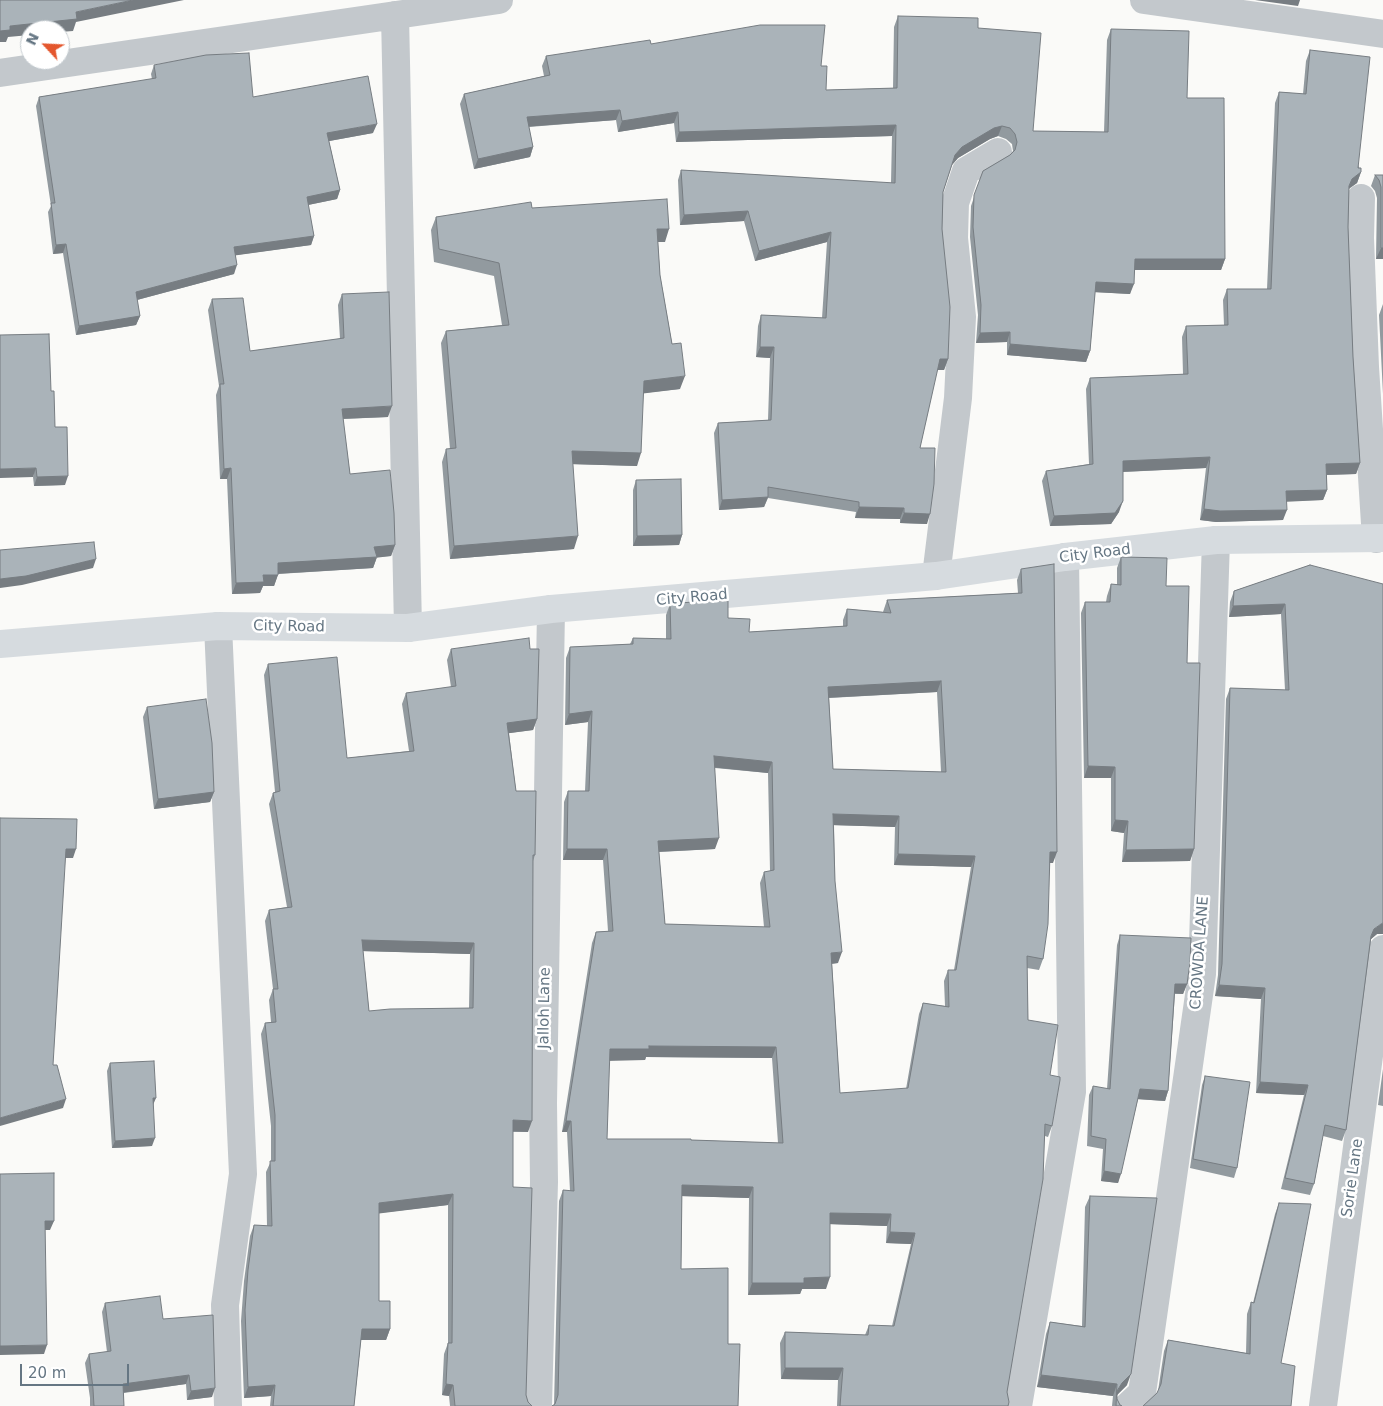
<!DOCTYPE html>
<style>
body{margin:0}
#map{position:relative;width:1383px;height:1406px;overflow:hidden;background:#fafaf8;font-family:"DejaVu Sans",sans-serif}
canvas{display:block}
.north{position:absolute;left:20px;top:20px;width:50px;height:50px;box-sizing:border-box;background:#fff;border:1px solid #c1c8cd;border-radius:50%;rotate:295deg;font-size:14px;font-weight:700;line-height:20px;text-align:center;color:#657683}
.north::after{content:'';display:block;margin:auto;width:18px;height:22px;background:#e4572e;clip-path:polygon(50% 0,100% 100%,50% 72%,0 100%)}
.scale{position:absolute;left:20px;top:1364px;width:109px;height:22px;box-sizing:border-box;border:2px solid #657683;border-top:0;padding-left:6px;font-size:15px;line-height:18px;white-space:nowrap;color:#657683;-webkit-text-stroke:4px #fff;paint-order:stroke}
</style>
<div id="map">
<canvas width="1383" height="1406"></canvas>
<div class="north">N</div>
<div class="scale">20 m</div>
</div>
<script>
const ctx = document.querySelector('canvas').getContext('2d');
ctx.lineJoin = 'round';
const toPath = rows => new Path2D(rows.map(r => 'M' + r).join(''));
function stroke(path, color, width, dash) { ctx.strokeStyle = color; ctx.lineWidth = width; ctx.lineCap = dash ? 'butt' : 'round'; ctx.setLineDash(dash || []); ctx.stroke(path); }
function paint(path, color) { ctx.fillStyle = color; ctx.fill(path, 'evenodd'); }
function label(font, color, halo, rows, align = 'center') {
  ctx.font = font + ' "DejaVu Sans",sans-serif'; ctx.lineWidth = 5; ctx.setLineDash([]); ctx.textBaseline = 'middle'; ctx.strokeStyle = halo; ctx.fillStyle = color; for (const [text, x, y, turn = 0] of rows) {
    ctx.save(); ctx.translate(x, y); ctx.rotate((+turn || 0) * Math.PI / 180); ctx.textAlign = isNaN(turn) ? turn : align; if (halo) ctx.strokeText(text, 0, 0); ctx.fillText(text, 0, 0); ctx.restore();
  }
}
stroke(toPath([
 [1144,0,1383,34],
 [395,15,408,628],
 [0,73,499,0],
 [1361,198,1360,238,1365,367,1376,539],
 [936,576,958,398,962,317,954,238,955,203,966,171,998,152],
 [218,626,243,1174,225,1305,228,1406],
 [538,1406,544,1182,543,1103,551,609],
 [1018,1406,1072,1092,1065,557],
 [1128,1406,1142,1393,1202,974,1216,540],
 [1323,1406,1383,949]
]), '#c3c8cc', 28);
stroke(toPath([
 [0,644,218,626,408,628,551,609,936,576,1065,557,1216,540,1383,538]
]), '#d6dbdf', 28);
paint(toPath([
 [898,16,978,28,1033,131,1104,132,1107,40,1111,29,1187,98,1225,259,1221,270,1135,270,1130,294,1095,292,1090,351,1086,362,1007,355,1007,342,976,343,978,315,970,237,971,206,983,171,1010,155,1013,151,1012,144,1006,139,998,136,990,139,958,158,952,165,943,192,942,229,948,359,944,370,937,370,920,448,927,524,900,523,900,519,855,518,856,512,768,498,764,507,719,510,714,433,718,423,768,420,770,358,756,357,758,326,761,315,822,318,827,242,755,261,744,221,680,225,678,180,681,170,891,183,892,136,676,142,674,123,618,132,616,120,529,127,533,147,530,157,474,169,460,104,464,94,544,76,542,66,546,56,651,44,821,66,826,90,893,88,894,27],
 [1310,50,1361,172,1357,183,1349,189,1348,227,1353,357,1360,463,1356,474,1327,475,1327,490,1323,500,1286,501,1283,520,1216,522,1200,520,1206,468,1123,472,1119,512,1111,524,1050,526,1042,481,1046,471,1089,464,1086,389,1090,378,1183,374,1182,337,1186,326,1224,325,1223,300,1227,289,1267,289,1275,103,1279,92,1303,94,1306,61],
 [154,65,253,97,373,133,329,141,340,190,337,199,308,205,314,236,311,245,236,255,234,274,137,300,140,316,136,325,76,335,63,253,53,254,48,212,51,206,36,106,39,97,152,79,151,74],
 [1375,175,1383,175,1383,259,1376,259,1377,198,1375,191,1371,186],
 [532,208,665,242,658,242,660,275,680,389,643,393,637,466,573,464,574,549,450,559,442,462,446,449,450,449,441,343,446,331,502,325,494,276,434,262,431,230,436,217],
 [342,294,388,417,343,419,350,474,395,545,391,556,377,557,373,568,278,574,274,586,263,586,260,593,232,594,227,479,220,479,216,395,219,386,208,310,212,299,250,351,340,339,338,305],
 [1383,304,1383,394,1379,315],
 [51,391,55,427,65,485,34,486,33,477],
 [636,480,682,535,679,545,633,546,633,490],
 [1121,557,1166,586,1187,663,1194,849,1190,861,1122,862,1124,833,1111,831,1111,778,1084,778,1081,613,1085,602,1106,602,1107,596,1111,584,1117,585,1117,568],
 [1310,565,1377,934,1371,939,1346,1130,1342,1141,1323,1136,1314,1184,1310,1195,1281,1189,1304,1095,1256,1093,1261,999,1215,996,1218,975,1226,699,1230,688,1285,690,1281,614,1229,617,1230,602,1234,591],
 [1021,569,1053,863,1050,863,1043,959,1039,970,1027,968,1028,1020,1050,1075,1052,1126,1048,1137,1045,1136,1007,1392,1008,1406,837,1406,838,1380,781,1379,780,1343,785,1332,865,1335,869,1325,892,1326,911,1244,886,1243,887,1226,830,1224,826,1289,802,1289,800,1294,748,1295,749,1198,682,1196,681,1269,554,1405,559,1201,563,1190,570,1191,567,1132,562,1132,592,943,596,932,608,931,603,860,563,860,564,802,568,791,585,791,588,722,565,725,566,658,570,647,630,644,633,638,666,639,666,615,670,604,728,618,749,632,843,626,843,620,847,609,883,612,887,600,1018,593,1017,580],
 [937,692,941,772,833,769,829,698],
 [715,768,768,773,770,871,764,872,760,883,764,927,665,924,659,852,715,849],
 [834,825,895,827,894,865,971,867,954,970,948,970,944,981,945,1006,923,1003,919,1014,906,1089,840,1093,832,964,838,963,835,881],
 [646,1057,772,1058,778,1143,691,1140,607,1139,609,1060,645,1060],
 [451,649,537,719,533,730,509,733,516,791,535,855,533,861,528,1132,513,1132,513,1187,526,1395,528,1402,532,1406,450,1406,449,1396,442,1395,444,1354,448,1343,448,1205,379,1213,379,1301,390,1329,386,1340,361,1340,354,1406,270,1406,271,1396,244,1398,241,1321,244,1281,250,1236,254,1225,267,1226,266,1172,271,1161,271,1126,261,1034,265,1023,271,1022,269,1000,273,989,265,921,269,910,287,907,269,804,273,793,275,792,264,675,268,664,347,758,409,751,402,704,406,693,451,687,447,660],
 [363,951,470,954,469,1008,369,1011],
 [147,707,214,792,210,802,154,809,143,717],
 [1120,935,1187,984,1183,994,1175,994,1168,1091,1165,1101,1138,1099,1118,1183,1101,1181,1103,1149,1087,1146,1089,1095,1093,1086,1107,1089,1117,945],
 [110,1063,153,1105,152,1146,112,1148,107,1071],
 [1383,1069,1383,1106,1378,1105],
 [1205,1076,1237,1168,1234,1178,1190,1168,1202,1085],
 [1090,1196,1127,1385,1117,1395,1117,1399,1120,1405,1122,1406,1112,1406,1113,1396,1037,1387,1046,1334,1050,1322,1082,1326,1085,1207],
 [1279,1203,1281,1363,1157,1393,1158,1391,1164,1351,1168,1340,1246,1353,1247,1314,1251,1302,1253,1303,1275,1214],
 [105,1303,163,1319,212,1397,187,1400,186,1384,124,1393,124,1406,90,1406,90,1398,85,1363,89,1354,107,1352,102,1312]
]), '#929a9f');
paint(toPath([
 [133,0,184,0,76,22,73,31,60,32,60,30,30,30,30,35,8,37,6,42,0,42,0,31,10,26],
 [1255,0,1300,0,1298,6],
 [620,110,616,120,523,127,527,117],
 [678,112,674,123,618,132,622,121],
 [377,124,373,133,324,142,327,133],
 [896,125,892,136,676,142,679,132],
 [1002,126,998,136,990,139,958,158,952,165,955,155,962,147,994,128],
 [533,147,530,157,474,169,478,159],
 [1361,172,1357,183,1348,189,1352,179],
 [340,190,337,199,303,206,307,197],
 [748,211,744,221,680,225,684,215],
 [657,229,669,229,665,242,652,242],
 [831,232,827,242,755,261,759,251],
 [314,236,311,245,231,256,234,247],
 [66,244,63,253,53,254,56,245],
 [1381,248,1383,248,1383,259,1376,259],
 [1135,259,1225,259,1221,270,1132,270],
 [237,265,234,274,133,301,136,292],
 [1096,282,1134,284,1130,294,1092,292],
 [140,316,136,325,76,335,79,326],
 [1010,332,1007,342,976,343,980,333],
 [1010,344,1090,351,1086,362,1007,355],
 [760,347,774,347,770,358,756,357],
 [940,359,948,359,944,370,936,370],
 [685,376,680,389,639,394,644,381],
 [392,406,388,417,338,419,342,409],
 [572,451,641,453,637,466,567,464],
 [1210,457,1206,468,1119,472,1123,461],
 [1360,463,1356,474,1322,475,1326,464],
 [36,468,33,477,0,478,0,469],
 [231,468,227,479,220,479,224,469],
 [68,476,65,485,34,486,37,477],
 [1327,490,1323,500,1282,502,1286,491],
 [768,497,764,507,719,510,722,500],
 [1123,501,1119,512,1111,524,1050,526,1054,516],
 [859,507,904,508,900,519,855,518],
 [1204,509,1287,510,1283,520,1216,522,1200,520],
 [904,513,930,514,927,524,900,523],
 [682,535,679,545,633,546,637,536],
 [578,536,574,549,450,559,454,546],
 [395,545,391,556,374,558,377,557,373,568,274,574,278,563,374,547],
 [96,559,93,568,22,585,0,588,0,579],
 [263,575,278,575,274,586,263,586,260,593,232,594,236,583],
 [1285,604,1281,614,1229,617,1233,606],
 [941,681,937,692,824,698,828,687],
 [592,711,588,722,565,725,569,714],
 [537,719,533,730,503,734,507,723],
 [714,756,772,762,768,773,710,767],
 [1088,766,1115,767,1111,778,1084,778],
 [214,792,210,802,154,809,158,799],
 [833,814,899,816,895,827,829,825],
 [1115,820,1128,821,1124,833,1111,831],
 [719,838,715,849,654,852,658,841],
 [66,849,76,849,73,858,63,858],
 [567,849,607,849,603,860,563,860],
 [1194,849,1190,861,1122,862,1126,850],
 [1050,852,1057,852,1053,863,1046,863],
 [898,854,975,856,971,867,894,865],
 [1383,923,1383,934,1377,934,1370,940,1374,929,1381,924],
 [362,940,474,943,470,954,358,951],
 [842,952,838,963,827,964,831,953],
 [1175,984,1187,984,1183,994,1172,993],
 [1219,985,1265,988,1261,999,1215,996],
 [649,1046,776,1047,772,1058,646,1057,645,1060,606,1061,610,1049],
 [1260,1082,1308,1085,1304,1095,1256,1093],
 [1140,1089,1168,1091,1165,1101,1136,1099],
 [153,1098,156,1098,153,1105,150,1106],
 [66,1099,63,1108,0,1126,0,1118],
 [513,1120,532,1121,528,1132,509,1131],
 [566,1121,571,1121,567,1132,562,1132],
 [155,1138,152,1146,112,1148,115,1141],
 [1104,1171,1121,1174,1118,1183,1101,1181],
 [682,1185,753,1187,749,1198,678,1196],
 [453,1194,448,1205,375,1214,379,1203],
 [830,1213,891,1214,887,1226,826,1224],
 [45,1221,54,1221,50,1230,42,1230],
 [890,1232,915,1233,911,1244,886,1243],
 [830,1277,826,1289,802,1289,800,1294,748,1295,752,1283,804,1278],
 [362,1329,390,1329,386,1340,358,1340],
 [47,1345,44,1354,0,1355,0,1346],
 [785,1368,843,1368,838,1380,781,1379],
 [1131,1374,1127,1385,1117,1395,1117,1392,1122,1383],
 [189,1375,186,1384,120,1393,123,1384],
 [1041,1375,1117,1384,1113,1396,1037,1387],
 [446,1384,453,1385,449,1396,442,1395],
 [275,1385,271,1396,244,1398,248,1387],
 [215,1388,212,1397,187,1400,191,1391]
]), '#777d82');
const building = toPath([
 [0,0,133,0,76,12,77,19,10,26,10,30,0,31,0,0],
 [898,16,978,18,978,28,1041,33,1033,131,1108,132,1111,29,1189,31,1187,98,1224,98,1225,259,1135,259,1134,284,1096,282,1090,351,1010,344,1010,332,980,333,981,305,973,227,974,195,983,171,1010,155,1015,150,1017,142,1015,134,1010,128,1002,126,994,128,962,147,955,155,943,192,942,229,950,307,948,359,940,359,920,448,935,448,934,484,930,514,904,513,904,508,859,507,859,502,768,487,768,497,722,500,718,423,771,420,774,347,760,347,761,315,826,318,831,232,759,251,748,211,684,215,681,170,895,183,896,125,679,132,678,112,622,121,620,110,527,117,533,147,478,159,464,94,550,75,546,56,650,40,651,44,760,25,825,25,821,66,827,66,826,90,897,88,898,16],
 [1310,50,1370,57,1358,168,1361,168,1361,172,1352,179,1349,186,1348,227,1353,357,1360,463,1326,464,1327,490,1286,491,1287,510,1220,511,1204,509,1210,457,1123,461,1123,501,1115,513,1054,516,1046,471,1093,464,1090,378,1188,374,1186,326,1228,325,1227,289,1271,289,1279,92,1306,94,1310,50],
 [249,53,253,97,368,76,377,124,327,133,340,190,307,197,314,236,234,247,237,265,136,292,140,316,79,326,66,244,56,245,51,203,55,203,39,97,156,78,154,65,206,55,249,53],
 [1375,175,1383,175,1383,248,1381,248,1381,187,1379,180,1375,175],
 [667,199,669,229,657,229,660,275,672,344,681,343,685,376,644,381,641,453,572,451,578,536,454,546,446,449,456,448,446,331,509,325,499,263,439,249,436,217,531,202,532,208,667,199],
 [389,292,392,406,342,409,350,474,390,470,394,513,395,545,374,547,377,557,278,563,278,575,263,575,264,582,236,583,231,468,224,469,220,384,224,384,212,299,243,298,250,351,344,338,342,294,389,292],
 [49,334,51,391,54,391,55,427,67,427,68,476,37,477,36,468,0,469,0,335,49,334],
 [681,479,682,535,637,536,636,480,681,479],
 [94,542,96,559,26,576,0,579,0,550,94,542],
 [1121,557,1167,558,1166,586,1189,586,1187,663,1200,663,1194,849,1126,850,1128,821,1115,820,1115,767,1088,766,1085,602,1110,602,1111,584,1121,585,1121,557],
 [1054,564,1057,852,1050,852,1048,924,1043,959,1027,956,1028,1020,1058,1025,1050,1075,1060,1077,1060,1080,1052,1126,1045,1124,1043,1179,1007,1392,1009,1402,1008,1406,840,1406,843,1368,785,1368,785,1332,868,1335,869,1325,894,1326,915,1233,890,1232,891,1214,830,1213,830,1277,804,1278,804,1283,752,1283,753,1187,682,1185,681,1269,728,1268,728,1344,740,1344,738,1406,552,1406,555,1404,558,1395,563,1190,574,1191,571,1121,566,1121,596,932,613,931,607,849,567,849,568,791,589,791,592,711,569,714,570,647,633,644,633,638,671,639,670,604,703,601,728,601,728,618,750,619,749,632,847,626,847,609,891,613,887,600,1022,593,1021,569,1054,564],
 [941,681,946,772,833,769,828,687,941,681],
 [714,756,772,762,774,870,764,872,770,927,665,924,658,841,719,838,714,756],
 [833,814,899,816,898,854,975,856,956,970,948,970,949,1007,923,1003,908,1088,840,1093,831,953,842,952,835,881,833,814],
 [649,1046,776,1047,783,1143,691,1140,691,1139,607,1139,610,1049,649,1049,649,1046],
 [1310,565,1383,584,1383,923,1381,924,1374,929,1371,936,1346,1130,1325,1125,1314,1184,1285,1178,1308,1085,1260,1082,1265,988,1219,985,1222,964,1230,688,1289,690,1285,604,1233,606,1234,591,1310,565],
 [529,638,530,649,539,649,537,719,507,723,516,791,536,791,535,855,533,855,532,1121,513,1120,513,1187,532,1188,526,1395,528,1402,532,1406,455,1406,453,1385,446,1384,448,1343,452,1343,453,1194,379,1203,379,1301,390,1301,390,1329,362,1329,354,1406,273,1406,275,1385,248,1387,245,1310,248,1270,254,1225,272,1226,270,1161,275,1161,275,1115,265,1023,276,1022,273,989,278,989,269,910,292,907,273,793,280,791,268,664,337,657,347,758,414,751,406,693,456,686,451,649,529,638],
 [362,940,474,943,473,1008,390,1009,369,1011,362,940],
 [206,699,212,743,214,792,158,799,147,707,206,699],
 [0,818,77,819,76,849,66,849,53,1065,57,1065,66,1099,0,1118,0,818],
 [1120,935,1191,938,1190,963,1187,984,1175,984,1168,1091,1140,1089,1121,1174,1104,1171,1106,1139,1091,1136,1093,1086,1110,1089,1120,935],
 [154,1061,156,1098,153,1098,155,1138,115,1141,110,1063,154,1061],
 [1205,1076,1250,1082,1237,1168,1193,1159,1205,1076],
 [54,1173,54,1221,45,1221,47,1345,0,1346,0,1174,54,1173],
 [1090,1196,1157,1198,1131,1374,1122,1383,1117,1391,1117,1399,1120,1405,1122,1406,1116,1406,1117,1384,1041,1375,1050,1322,1085,1327,1090,1196],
 [1279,1203,1311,1204,1281,1363,1295,1366,1291,1406,1143,1406,1157,1393,1161,1384,1168,1340,1250,1354,1251,1302,1254,1303,1279,1203],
 [160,1296,163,1319,213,1315,215,1388,191,1391,189,1375,123,1384,124,1406,94,1406,93,1389,89,1354,111,1351,105,1303,160,1296]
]);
paint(building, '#aab3b9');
stroke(building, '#777d82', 1);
label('15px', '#657683', '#fff', [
 ["City Road",1095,554,-7],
 ["City Road",692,598,-5],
 ["City Road",289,627,1],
 ["CROWDA LANE",1200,953,-86],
 ["Jalloh Lane",545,1008,-89],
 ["Sorie Lane",1353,1178,-82]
]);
</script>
